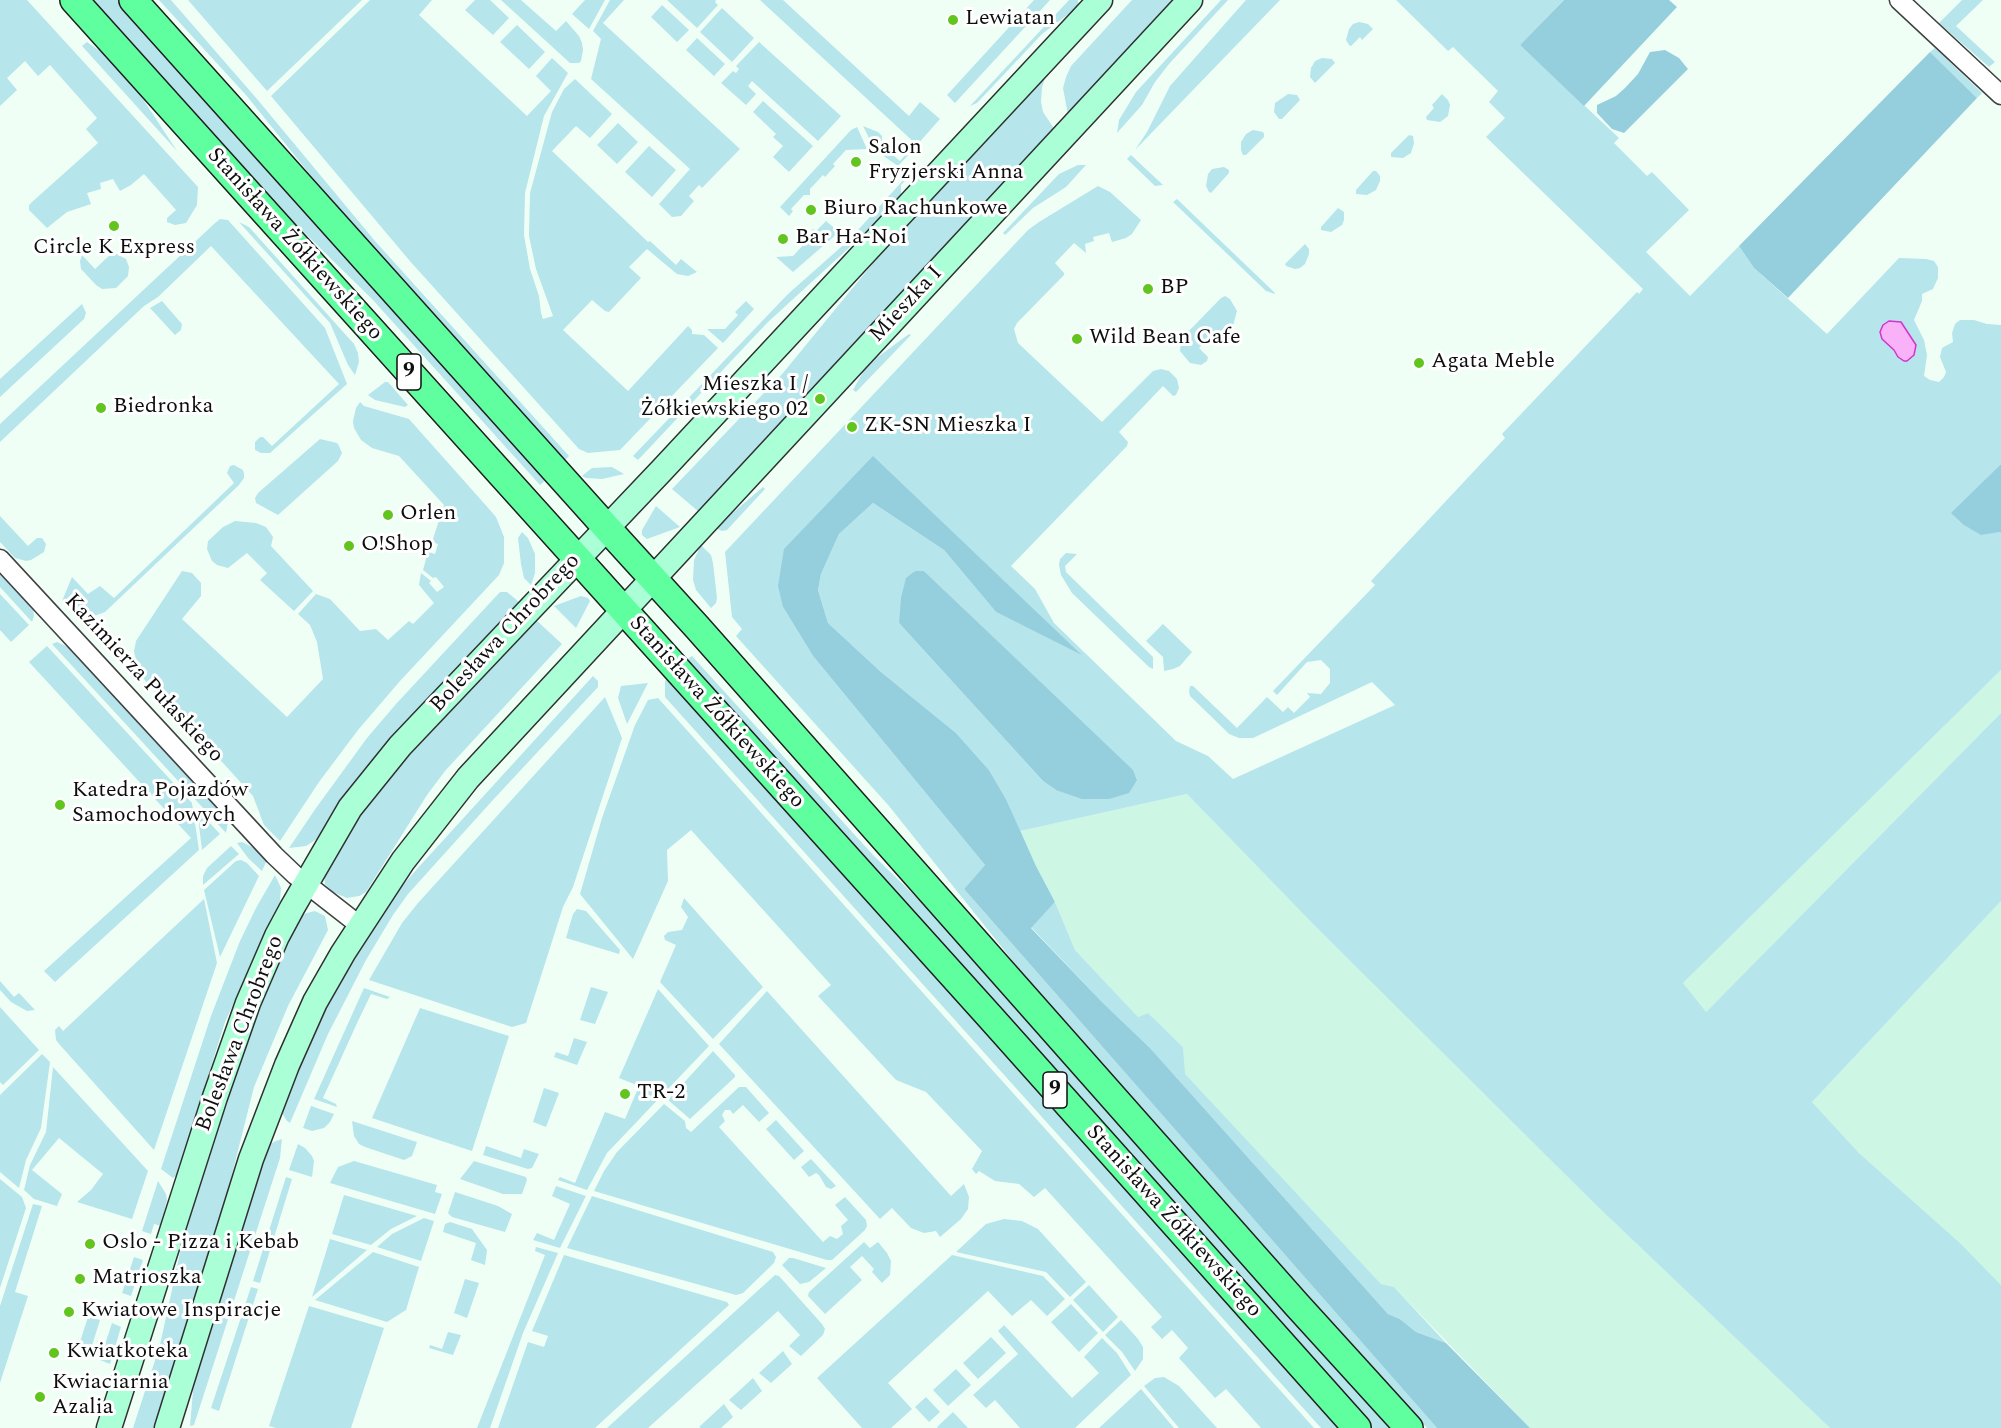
<!DOCTYPE html>
<meta charset="utf-8">
<style>
body{margin:0}
canvas{display:block;background:#effff6}
</style>
<canvas width="2001" height="1428"></canvas>
<script>
const ctx = document.querySelector('canvas').getContext('2d');
ctx.lineJoin = 'round';
function paint(path, color) { ctx.fillStyle = color; ctx.fill(path, 'evenodd'); }
const toPath = rows => new Path2D(rows.map(r => 'M' + r).join(''));
function stroke(path, color, width, dash) { ctx.strokeStyle = color; ctx.lineWidth = width; ctx.lineCap = dash ? 'butt' : 'round'; ctx.setLineDash(dash || []); ctx.stroke(path); }
function label(font, color, halo, rows, align = 'center') {
  ctx.font = font + ' Spectral,serif'; ctx.lineWidth = 6; ctx.setLineDash([]); ctx.textBaseline = 'middle'; ctx.strokeStyle = halo; ctx.fillStyle = color; for (const [text, x, y, turn = 0] of rows) {
    ctx.save(); ctx.translate(x, y); ctx.rotate((+turn || 0) * Math.PI / 180); ctx.textAlign = isNaN(turn) ? turn : align; if (halo) ctx.strokeText(text, 0, 0); ctx.fillText(text, 0, 0); ctx.restore();
  }
}
paint(toPath([
 [2001,670,2001,713,1705,1013,1683,983],
 [1187,794,1317,928,1595,1204,1830,1428,1530,1428,1394,1287,1381,1284,1184,1074,1183,1047,1148,1013,1138,1017,1075,950,1055,902,1036,866,1020,831],
 [2001,901,2001,1285,1960,1243,1859,1153,1812,1102]
]), '#cdf6e4');
paint(toPath([
 [0,0,27,0,198,187,197,205,186,223,175,225,167,222,167,218,176,210,144,174,131,185,120,191,113,179,100,183,101,189,87,193,91,204,67,212,47,228,29,210,29,205,32,202,98,143,86,129,97,118,50,65,38,76,25,61,7,78,17,90,0,106],
 [89,0,118,0,548,478,540,485,372,299,262,191],
 [159,0,171,0,257,99,375,241,569,456,564,461,345,218,246,95],
 [188,0,362,0,267,91],
 [370,0,432,0,419,15,527,116,551,91,536,76,552,58,568,73,544,116,525,193,524,235,530,269,539,296,541,313,543,319,553,316,536,269,529,236,530,193,552,112,564,89,575,79,612,114,590,138,576,126,552,151,648,242,650,241,676,265,681,259,697,272,688,276,677,274,647,249,629,267,641,278,609,312,605,311,592,300,563,330,628,391,688,326,692,330,692,334,704,335,718,348,620,450,588,453,579,449,409,260,271,96],
 [475,0,490,0,509,18,493,35,465,10],
 [501,0,521,0,556,31,566,21,579,36,582,43,583,50,581,61,579,63,570,63],
 [585,0,605,0,589,29,572,14],
 [610,0,624,0,603,23,740,149,702,188,699,185,689,196,694,201,681,216,672,217,659,204,690,169,591,79,601,39,593,31],
 [667,0,716,0,715,2,718,5,697,28],
 [760,0,783,0,909,116,920,102,940,119,917,145],
 [1034,0,1050,0,955,103,947,95],
 [1069,0,1078,0,1078,7,1042,34,977,103,970,106],
 [1132,0,1175,0,1068,115,1063,88,1066,77,1071,66],
 [1221,0,1228,0,1169,64,1155,82,1142,105,1117,133,1119,120,1136,92],
 [1246,0,1280,0,1135,150,1147,132,1170,86],
 [1396,0,1564,0,1520,45,1619,138,1614,143,1647,176,1652,172,1689,210,1646,252,1690,296,1739,246,1754,268,1827,334,1899,258,1926,259,1934,261,1938,267,1938,278,1933,289,1922,294,1922,301,1914,320,1924,340,1927,355,1924,376,1930,380,1939,382,1944,377,1946,372,1940,357,1942,348,1953,342,1952,333,1955,324,1960,320,1974,320,1987,324,2001,325,2001,464,1952,513,2001,533,2001,670,1683,983,1706,1012,2001,713,2001,901,1812,1102,1859,1153,1960,1243,2001,1285,2001,1428,1830,1428,1595,1204,1317,928,1187,794,1020,831,1006,799,989,770,956,733,881,672,828,623,818,590,821,574,839,534,873,503,944,550,996,612,1080,653,873,457,783,607,813,656,985,865,964,889,1437,1428,1427,1428,1085,1045,1020,970,889,806,736,636,742,629,732,617,725,552,1028,230,1039,222,1098,186,1110,192,1141,220,1132,234,1126,238,1112,242,1109,233,1093,237,1094,241,1085,244,1086,253,1074,243,1055,263,1064,273,1064,275,1017,323,1014,329,1018,343,1102,422,1153,371,1161,369,1169,371,1177,379,1179,388,1176,395,1173,396,1163,386,1119,432,1128,442,1127,446,1011,566,1035,589,1054,623,1176,741,1208,756,1233,779,1395,705,1372,682,1253,738,1239,738,1229,734,1223,728,1190,696,1189,691,1190,686,1193,686,1237,728,1267,697,1283,712,1288,707,1294,713,1310,697,1307,693,1321,694,1330,683,1330,669,1321,660,1307,662,1277,695,1273,691,1375,585,1371,581,1505,438,1502,434,1637,292,1639,294,1643,289,1486,137,1505,118,1489,102,1498,91,1453,47,1448,51],
 [914,571,924,571,1132,770,1137,779,1056,790,1043,781,899,623],
 [1962,0,1983,0,1956,26,1995,62,1989,67,1939,23],
 [662,5,689,30,677,42,651,17],
 [722,8,754,38,732,62,700,32],
 [1359,22,1368,24,1373,29,1362,40,1360,37,1351,46,1349,45,1346,40,1349,29,1353,24],
 [517,25,545,52,529,69,500,42],
 [697,38,725,64,714,76,686,50],
 [87,42,114,61,135,87,177,151,82,46],
 [759,42,841,116,818,141,752,81,748,86,756,94,746,105,721,83,733,71,736,73,739,69,736,66],
 [1935,48,1982,93,1977,98,1930,52],
 [1322,58,1332,59,1335,63,1315,83,1310,77,1311,68,1315,61],
 [1046,76,1042,87,1041,102,1043,112,1053,127,1053,130,699,512,672,489,783,373,874,262],
 [1288,94,1297,95,1300,100,1282,119,1279,119,1274,112,1275,103],
 [1442,94,1448,100,1450,105,1448,116,1440,122,1427,120,1426,117,1434,108,1432,105],
 [763,101,813,146,789,172,773,157,783,146,773,137,776,134,753,112],
 [618,123,638,142,617,164,597,145],
 [863,126,878,132,882,136,882,146,900,161,912,147,914,149,898,166,875,150],
 [857,127,867,149,846,150,833,164,835,166,825,177,823,175,810,189,810,195,804,195,791,209,793,211,789,216,780,207,851,130],
 [1253,130,1263,132,1264,134,1264,137,1246,155,1243,155,1241,150,1241,142,1246,134],
 [1409,135,1413,136,1414,143,1411,153,1403,158,1391,157,1391,153],
 [649,146,676,170,652,197,625,172],
 [1131,155,1163,185,1155,186,1127,159],
 [917,165,919,166,901,185,901,197,863,235,767,323,638,460,633,456,788,294,849,240],
 [1078,165,1086,165,1066,187,1033,208,1005,235,1003,233,1059,174],
 [1224,167,1229,170,1229,173,1211,193,1209,192,1206,186,1208,174,1212,169],
 [1373,171,1376,171,1380,176,1380,181,1376,190,1367,195,1356,194,1356,190],
 [1177,199,1275,293,1275,294,1266,291,1173,202],
 [1338,208,1344,212,1344,220,1342,225,1331,232,1321,230,1321,227],
 [220,219,228,220,325,328,347,384,270,453,261,453,255,450,255,442,260,437,263,437,272,446,339,384,211,246,158,297,144,306,0,442,0,424,214,224],
 [826,221,839,232,793,272,776,257,793,256,806,242,804,240,813,229,816,231],
 [239,222,249,227,354,344,358,353,359,362,355,375,348,365,330,323],
 [1305,244,1309,249,1309,254,1305,264,1300,268,1295,269,1286,266,1285,264],
 [113,252,126,259,129,267,128,276,116,288,102,289,96,285,81,269,80,261,82,255,95,269],
 [1225,296,1230,299,1237,311,1231,333,1225,343,1220,345,1209,336,1199,348,1208,357,1207,361,1201,365,1190,363,1180,351,1181,341,1185,335,1221,298],
 [162,301,182,324,181,330,175,335,150,308],
 [746,301,754,309,723,343,707,329,725,329,738,315,735,312],
 [82,304,86,313,84,319,0,397,0,379],
 [909,334,911,335,856,392,853,390,867,365],
 [385,382,388,382,408,405,405,407,375,400,368,395],
 [360,402,364,406,409,419,490,510,496,517,504,537,504,563,499,575,400,681,358,730,319,782,280,841,264,825,253,796,223,763,183,725,143,678,138,670,134,651,136,641,182,571,192,573,201,583,201,596,182,619,287,717,323,679,317,642,310,625,298,614,316,594,330,599,360,631,376,629,388,640,409,621,413,624,434,603,419,585,421,573,431,581,429,583,437,592,444,587,436,577,433,578,423,570,428,552,435,554,438,544,432,542,444,505,399,456,372,448,361,440,354,428,353,421,356,408],
 [320,439,337,443,339,446,342,453,338,461,278,515,256,503,255,498,258,493],
 [234,465,243,470,244,474,244,478,239,485,105,612,89,618,77,616,62,601,72,577,88,594,100,586,114,598,234,483,227,473,230,466],
 [612,467,624,474,602,479,586,478,582,476,592,468],
 [763,487,765,489,727,530,722,531,715,528],
 [656,506,680,527,647,539,642,535,642,530],
 [0,516,28,546,37,538,42,538,46,544,44,552,31,560,26,561,15,558,0,542],
 [235,521,256,523,266,527,273,537,271,546,313,591,294,611,260,580,267,573,247,553,228,568,217,565,212,561,207,549,208,541,223,527],
 [522,532,528,538,535,554,535,573,531,585,524,578,521,564,518,538],
 [701,545,711,555,713,563,717,598,716,603,711,608,696,590,693,580,694,560],
 [1066,553,1077,554,1065,566,1066,572,1153,657,1153,669,1149,667,1072,593,1061,575,1059,565,1060,559],
 [0,573,33,609,34,616,32,622,0,587],
 [500,592,507,592,519,602,388,741,341,802,317,839,306,846,289,848,316,808,367,738,396,704],
 [0,594,29,625,11,642,0,630],
 [581,596,588,598,590,601,576,628,554,606],
 [535,619,562,644,445,771,427,795,366,892,359,896,347,898,333,892,325,884,324,874,346,837,370,802,421,740],
 [1163,624,1192,652,1180,666,1173,669,1164,671,1163,657,1146,641],
 [57,642,68,647,221,811,228,822,226,833,52,644],
 [47,646,192,803,199,850,55,982,44,971,191,838,29,662],
 [692,656,873,855,971,951,1396,1428,1371,1428,685,661],
 [593,676,598,681,598,687,492,801,408,894,393,915,366,960,328,1034,290,1123,287,1121,282,1113,283,1104,317,1026,340,981,377,920,397,892,417,869],
 [669,677,1341,1428,1321,1428,665,697,665,681],
 [648,683,627,724,618,698,621,686],
 [605,697,622,738,573,887,563,907,526,1023,512,1027,369,980,402,923,418,903],
 [658,698,1270,1379,1314,1428,1261,1428,1226,1389,1215,1398,1179,1358,1188,1348,1172,1330,1162,1339,1151,1327,1162,1317,1045,1188,1034,1197,1019,1184,995,1181,979,1171,976,1174,972,1169,982,1151,926,1092,896,1080,818,996,831,985,691,830,667,850,668,881,633,959,580,894,602,818,635,725,648,700],
 [197,809,220,834,202,850],
 [242,842,256,849,266,862,262,871,248,858,237,843],
 [231,846,239,854,203,885,203,876,207,868],
 [241,860,247,863,259,876,220,957,204,890,236,861],
 [275,875,281,888,280,902,225,1022,177,1175,173,1178,161,1169,211,1016,240,941,256,908],
 [684,898,763,987,713,1039,660,982,676,945,665,940,664,936,668,932,682,930,688,917,681,907],
 [204,899,217,963,154,1150,60,1045,56,1040,55,1030,59,1026,63,1031],
 [1055,902,1075,950,1138,1017,1148,1013,1183,1047,1185,1074,1381,1284,1394,1287,1446,1343,1416,1332,1400,1319,1388,1314,1150,1048,1102,1002,1031,927],
 [577,909,586,911,620,950,619,954,566,938,573,914],
 [315,911,325,916,328,930,288,1006,254,1087,228,1190,154,1428,133,1428,160,1345,184,1234,218,1127,255,1020,299,919,303,914],
 [0,981,14,997,19,993,35,1010,27,1011,11,1002,0,990],
 [591,987,608,992,595,1024,580,1020],
 [364,988,390,997,387,999,371,994,358,1021,323,1098,336,1104,337,1107,314,1099],
 [658,989,709,1046,607,1153,587,1190,558,1180,560,1177,575,1183,605,1112,625,1119,639,1086,619,1078],
 [767,991,951,1196,964,1184,969,1197,968,1209,961,1219,940,1237,936,1231,924,1233,911,1228,892,1208,880,1219,719,1044],
 [0,1007,39,1050,3,1085,0,1082],
 [420,1008,509,1036,472,1151,372,1118],
 [574,1038,587,1042,577,1065,554,1057,556,1052,568,1056],
 [713,1051,735,1075,735,1077,690,1119,668,1100],
 [42,1054,50,1062,41,1128,26,1160,19,1188,0,1172,0,1095],
 [53,1067,148,1171,132,1219,77,1202,91,1190,103,1174,59,1138,32,1170,62,1194,57,1206,34,1199,24,1190,30,1165,46,1132],
 [739,1087,746,1087,769,1113,759,1122,743,1105,733,1114,730,1110,725,1110,722,1115,725,1121,719,1127,823,1242,830,1236,837,1239,843,1234,841,1226,848,1220,835,1205,845,1197,866,1220,867,1226,865,1230,832,1260,827,1260,594,1191,604,1171,617,1152,664,1104,685,1121,686,1128,691,1132],
 [544,1088,559,1093,546,1127,533,1122],
 [311,1106,334,1114,330,1122,324,1128,312,1131,303,1128],
 [776,1120,804,1151,794,1160,766,1129],
 [352,1121,417,1142,412,1156,404,1160,365,1147,359,1144,354,1136],
 [282,1139,280,1158,194,1425,190,1426,194,1379,261,1170,270,1144,276,1141],
 [298,1144,305,1148,312,1156,314,1161,312,1177,289,1170],
 [486,1146,521,1158,524,1149,539,1154,532,1168,528,1169,483,1155],
 [811,1159,836,1186,831,1189,826,1187,819,1175,816,1173,809,1177,801,1167],
 [354,1161,437,1185,435,1192,442,1194,435,1214,330,1183,338,1167],
 [474,1161,526,1177,527,1180,522,1194,503,1194,460,1179],
 [286,1177,292,1179,260,1283,253,1281],
 [0,1179,22,1197,26,1208,0,1288],
 [158,1181,166,1194,167,1200,161,1226,154,1224,151,1234,142,1231],
 [556,1186,586,1196,560,1248,533,1240,537,1233,554,1240,570,1204,552,1196],
 [455,1192,498,1206,512,1214,505,1232,452,1217,448,1213],
 [344,1195,417,1216,391,1229,371,1245,332,1234],
 [592,1196,773,1252,776,1257,774,1263,743,1293,736,1295,567,1248],
 [33,1204,42,1206,15,1292,28,1296,0,1383,0,1306],
 [424,1218,434,1221,421,1261,377,1247,392,1234],
 [1004,1219,1022,1221,1038,1229,1086,1282,1070,1297,1046,1272,956,1252,986,1224],
 [450,1222,472,1229,487,1250,485,1265,471,1260,476,1243,443,1232,445,1224],
 [330,1239,367,1250,312,1297],
 [864,1242,870,1248,878,1242,887,1253,891,1261,890,1275,882,1283,872,1272,874,1269,862,1256,850,1267,862,1280,825,1314,808,1296,809,1292],
 [536,1247,558,1253,523,1333,490,1428,477,1428,545,1255,535,1251],
 [373,1252,419,1267,406,1310,387,1322,315,1300],
 [564,1255,727,1302,729,1305,595,1428,498,1428,528,1342,544,1347,548,1336,532,1331],
 [952,1255,1043,1276,1065,1299,1047,1316,1031,1300,1012,1316,988,1291,888,1383,912,1409,891,1428,862,1428,817,1378],
 [134,1257,143,1260,131,1296,122,1293],
 [789,1258,793,1258,826,1268,809,1282,800,1284,782,1265],
 [775,1275,779,1276,822,1324,825,1329,823,1335,801,1356,789,1346,800,1335,778,1311,648,1428,607,1428],
 [465,1279,479,1283,467,1318,454,1313],
 [1089,1285,1118,1317,1103,1332,1073,1300],
 [251,1287,258,1289,219,1411,211,1408],
 [1071,1304,1098,1333,1079,1352,1051,1322],
 [309,1306,384,1328,351,1428,276,1428,269,1426],
 [88,1317,100,1320,90,1352,78,1348],
 [1121,1320,1138,1339,1143,1347,1143,1359,1135,1371,1122,1352,1105,1335],
 [112,1323,121,1327,110,1364,100,1360],
 [1004,1325,1072,1398,1099,1373,1084,1357,1102,1338,1117,1353,1131,1375,1075,1428,1020,1428,995,1400,986,1408,973,1395,1018,1354,998,1331],
 [448,1332,461,1335,453,1355,429,1348,430,1345,442,1349],
 [991,1337,1006,1353,978,1379,963,1363],
 [783,1351,792,1364,771,1383,759,1373],
 [956,1369,971,1385,948,1406,933,1390],
 [1164,1377,1179,1386,1217,1428,1179,1428,1144,1386,1155,1378],
 [753,1378,762,1391,741,1410,729,1400],
 [1141,1389,1174,1428,1099,1428],
 [926,1397,940,1412,929,1422,915,1407],
 [724,1404,733,1417,721,1428,701,1428,699,1427],
 [953,1412,968,1428,938,1428,937,1427]
]), '#b6e5eb');
paint(toPath([
 [1564,0,1669,0,1677,7,1584,106,1520,45],
 [1665,50,1679,58,1688,69,1624,133,1612,129,1597,113,1597,105,1616,96,1625,88,1638,74,1650,52],
 [1930,52,1977,98,1788,298,1754,268,1739,246],
 [873,456,1082,655,996,612,944,550,873,503,839,534,821,574,818,590,828,623,881,672,956,733,989,770,1006,799,1036,866,1055,902,1031,928,1102,1002,1150,1048,1388,1314,1400,1319,1416,1332,1446,1343,1530,1428,1437,1428,964,889,985,865,813,656,783,607,778,586,784,549],
 [2001,464,2001,533,1999,532,1981,535,1964,525,1951,513],
 [915,571,924,571,1133,770,1137,780,1129,793,1109,799,1082,799,1056,790,1043,781,899,623,901,598,906,578]
]), '#95cfdd');
const water = toPath([
 [1889,321,1901,322,1916,345,1914,355,1907,361,1904,361,1898,357,1894,350,1882,339,1880,332,1883,325,1889,321]
]);
paint(water, '#f9b1f8');
stroke(water, '#d334cd', 1.5);
const street = toPath([
 [1899,0,2001,95],
 [0,559,274,855,295,875,359,925]
]);
const secondary = toPath([
 [109,1428,215,1097,248,1003,277,936,292,908,350,808,400,746,662,470,1100,0],
 [167,1428,251,1159,287,1065,315,1002,343,953,403,861,468,778,1190,0]
]);
const primary = toPath([
 [74,0,992,1019,1357,1428],
 [133,0,606,527,697,627,1297,1305,1409,1428]
]);
stroke(street, '#414141', 21);
stroke(secondary, '#303030', 27);
stroke(primary, '#1f1f1f', 30);
stroke(street, '#fff', 18);
stroke(secondary, '#aaffd7', 24);
stroke(primary, '#5ffe9f', 27);
for (const [x, y, r, color] of [
 [953,20,6,"#62c51f"],
 [856,162,6,"#62c51f"],
 [811,210,6,"#62c51f"],
 [114,226,6,"#62c51f"],
 [783,239,6,"#62c51f"],
 [1148,289,6,"#62c51f"],
 [1077,339,6,"#62c51f"],
 [1419,363,6,"#62c51f"],
 [820,399,6,"#62c51f"],
 [101,408,6,"#62c51f"],
 [852,427,6,"#62c51f"],
 [388,515,6,"#62c51f"],
 [349,546,6,"#62c51f"],
 [60,805,6,"#62c51f"],
 [625,1094,6,"#62c51f"],
 [90,1244,6,"#62c51f"],
 [80,1279,6,"#62c51f"],
 [69,1312,6,"#62c51f"],
 [54,1353,6,"#62c51f"],
 [40,1397,6,"#62c51f"]
]) { const dot = new Path2D(); dot.arc(x, y, r, 0, 2 * Math.PI); ctx.fillStyle = color; ctx.fill(dot); stroke(dot, '#fff', 2); }
for (const [x, y, w] of [
 [409,372,24],
 [1055,1090,24]
]) { const box = new Path2D(); box.roundRect(x - w / 2, y - 18, w, 36, 4.5); ctx.fillStyle = '#fff'; ctx.fill(box); stroke(box, '#0e0e0e', 1.5); }
label('bold 21px', '#0e0e0e', null, [
 ["9",409,372],
 ["9",1055,1090]
]);
label('22px', '#0e0e0e', '#fff', [
 ["Lewiatan",965,20],
 ["Salon",868,149],
 ["Fryzjerski Anna",868,174],
 ["Biuro Rachunkowe",823,210],
 ["Bar Ha-Noi",795,239],
 ["Circle K Express",114,249,"center"],
 ["BP",1160,289],
 ["Wild Bean Cafe",1089,339],
 ["Agata Meble",1431,363],
 ["Mieszka I /",808,386,"right"],
 ["Żółkiewskiego 02",808,411,"right"],
 ["Biedronka",113,408],
 ["ZK-SN Mieszka I",864,427],
 ["Orlen",400,515],
 ["O!Shop",361,546],
 ["Katedra Pojazdów",72,792],
 ["Samochodowych",72,817],
 ["TR-2",637,1094],
 ["Oslo - Pizza i Kebab",102,1244],
 ["Matrioszka",92,1279],
 ["Kwiatowe Inspiracje",81,1312],
 ["Kwiatkoteka",66,1353],
 ["Kwiaciarnia",52,1384],
 ["Azalia",52,1409]
], 'left');
label('22px', '#0e0e0e', '#fff', [
 ["Stanisława Żółkiewskiego",294,245,48],
 ["Mieszka I",907,305,-47],
 ["Bolesława Chrobrego",506,634,-47],
 ["Kazimierza Pułaskiego",143,679,47],
 ["Stanisława Żółkiewskiego",716,713,48],
 ["Bolesława Chrobrego",241,1034,-69],
 ["Stanisława Żółkiewskiego",1173,1222,48]
]);
</script>
